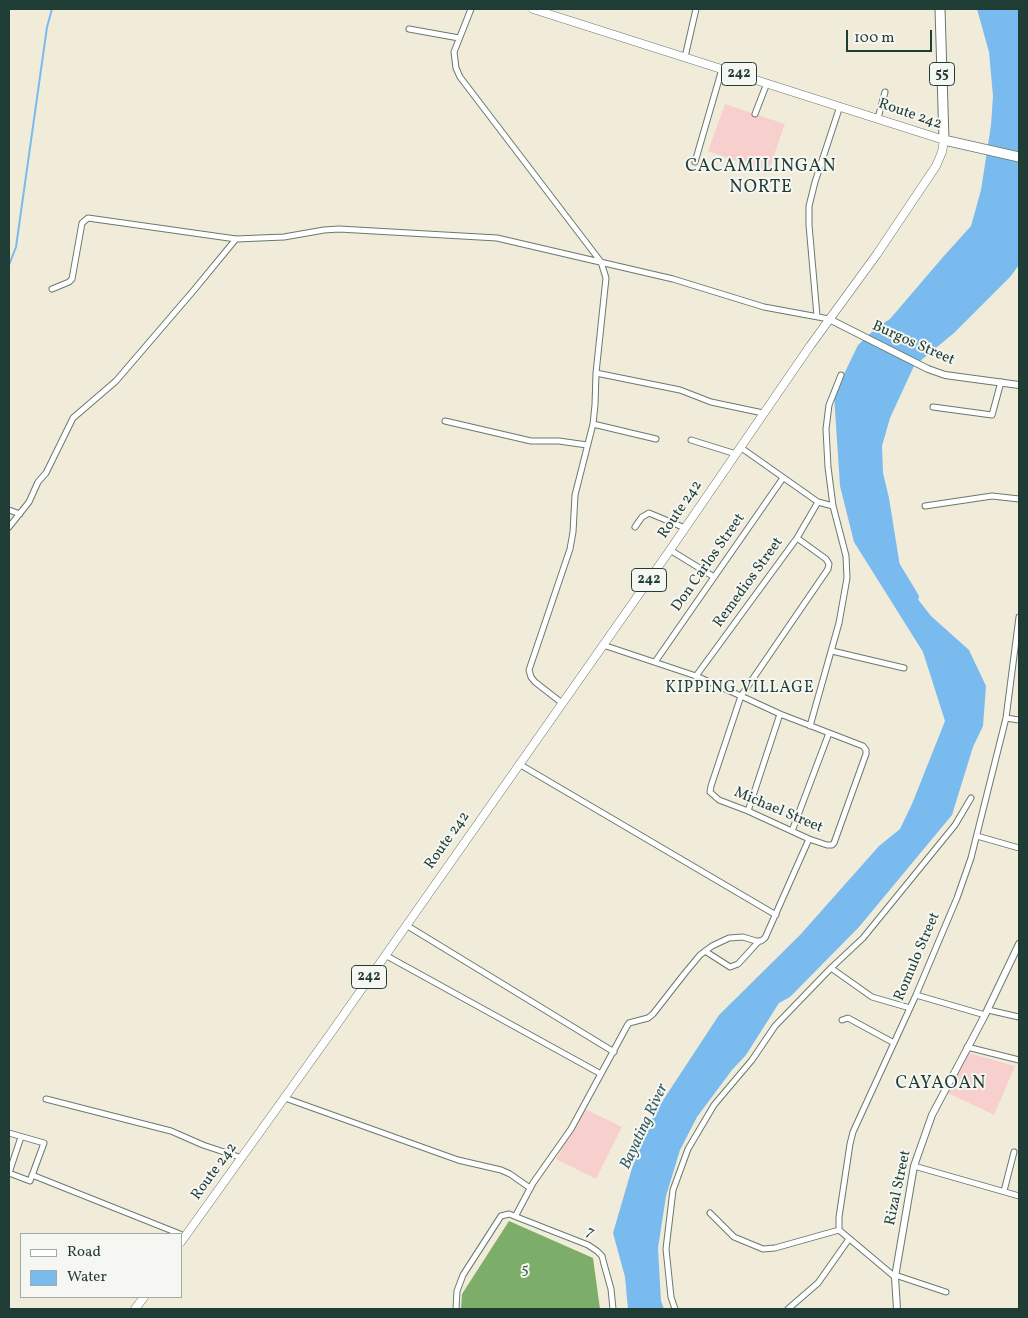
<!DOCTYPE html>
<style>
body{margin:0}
#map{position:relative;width:1028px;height:1318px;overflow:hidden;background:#f1ecda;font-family:Vollkorn,serif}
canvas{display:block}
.frame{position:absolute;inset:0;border:10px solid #1f3d34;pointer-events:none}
.legend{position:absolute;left:20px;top:1233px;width:162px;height:65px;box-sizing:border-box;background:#f6f6f2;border:1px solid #a0aca6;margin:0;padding:6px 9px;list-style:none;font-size:15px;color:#1f3d34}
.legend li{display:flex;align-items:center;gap:10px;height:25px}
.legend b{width:25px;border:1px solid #a0aca6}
.scale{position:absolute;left:846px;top:30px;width:86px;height:22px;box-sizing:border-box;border:2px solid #1f3d34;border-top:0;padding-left:6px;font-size:15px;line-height:18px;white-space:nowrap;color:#1f3d34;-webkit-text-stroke:4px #f6f6f2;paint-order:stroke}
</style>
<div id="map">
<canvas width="1028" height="1318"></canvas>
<div class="frame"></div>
<ul class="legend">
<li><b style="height:6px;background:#fff"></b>Road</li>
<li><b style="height:14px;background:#79bbee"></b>Water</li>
</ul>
<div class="scale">100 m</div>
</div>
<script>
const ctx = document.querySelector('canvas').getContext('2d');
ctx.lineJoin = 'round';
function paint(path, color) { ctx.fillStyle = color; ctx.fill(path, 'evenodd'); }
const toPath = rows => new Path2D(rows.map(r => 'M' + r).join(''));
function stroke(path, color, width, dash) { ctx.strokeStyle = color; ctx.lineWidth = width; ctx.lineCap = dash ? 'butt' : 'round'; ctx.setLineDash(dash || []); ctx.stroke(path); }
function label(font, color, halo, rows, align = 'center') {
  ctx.font = font + ' Vollkorn,serif'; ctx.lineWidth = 4; ctx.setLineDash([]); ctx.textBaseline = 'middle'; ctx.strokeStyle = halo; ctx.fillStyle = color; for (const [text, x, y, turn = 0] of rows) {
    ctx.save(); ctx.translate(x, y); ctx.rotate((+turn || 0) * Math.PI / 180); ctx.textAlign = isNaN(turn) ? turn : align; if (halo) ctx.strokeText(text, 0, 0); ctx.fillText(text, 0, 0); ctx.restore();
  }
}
paint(toPath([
 [725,104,785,124,768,172,708,151],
 [969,1053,1015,1066,994,1115,948,1093],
 [585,1109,622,1127,596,1179,556,1159]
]), '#f7d0ce');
paint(toPath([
 [509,1221,593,1258,600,1309,461,1309,462,1294]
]), '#7cae69');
paint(toPath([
 [977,9,1019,9,1019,265,1010,277,954,333,914,366,890,418,882,446,883,473,889,498,902,579,931,616,969,650,986,686,983,726,973,747,952,815,859,927,790,997,779,1003,746,1055,732,1070,697,1117,680,1150,666,1196,658,1248,661,1301,664,1309,628,1309,625,1277,613,1233,632,1168,654,1114,719,1015,800,935,879,846,900,829,912,804,945,721,923,652,854,542,840,486,834,395,858,345,876,328,890,319,943,257,971,226,981,190,991,125,993,96,989,52]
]), '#79bbee');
stroke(toPath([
 [9,265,16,247,47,27,52,9]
]), '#79bbee', 2);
stroke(toPath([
 [894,564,914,597]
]), '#79bbee', 10);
const minor = toPath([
 [471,9,454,52,456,68,460,77,601,262,606,278,596,373,595,405,593,424,575,495,573,532,570,549,529,670,531,677,535,682,562,703],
 [409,29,459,38],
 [685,57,696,9],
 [755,114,767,83],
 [878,118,885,92],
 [695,162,722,69],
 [52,289,69,282,72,279,82,223,88,218,236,239,284,237,324,230,339,229,497,238,673,279,764,307,829,319],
 [817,316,809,225,809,206,815,182,840,106],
 [596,373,680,390,711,402,763,413],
 [933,407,992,415,1001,382],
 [445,421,531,441,559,441,587,445],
 [593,424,656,439],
 [691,440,736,454],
 [740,447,818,502,833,506],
 [925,506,992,496,1019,499],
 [9,510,20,514],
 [9,527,29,502,38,482,46,473,73,418,116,381,194,290,236,239],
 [635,527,642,517,649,513,685,528],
 [670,550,714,577],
 [603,645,696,676,741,696,780,714,863,746,866,750,866,754,834,843,832,845,827,845,809,839,748,811,719,800,710,792,711,786,741,696,828,569,829,564,826,559,797,538],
 [832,651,904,668],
 [655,662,783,478],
 [696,676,797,538,818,502],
 [1006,718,1019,720],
 [810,726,839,623,847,578,846,556,833,506,828,467,826,429,829,405,841,375],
 [519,764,776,915],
 [748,811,780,714],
 [792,831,829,733],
 [977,836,1019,848],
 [406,925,614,1052],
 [705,951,730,967,738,964,759,941],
 [385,955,601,1074],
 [831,968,872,997,910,1008],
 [916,995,985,1015],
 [988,1010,1019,1017],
 [842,1020,848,1018,894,1043],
 [967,1047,1019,1060],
 [285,1098,458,1160,501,1170,510,1174,530,1188],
 [46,1099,171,1131,203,1145,242,1158],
 [9,1133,44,1143,30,1181,9,1173],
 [914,1166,1019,1196],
 [9,1173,21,1137],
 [32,1175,180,1234],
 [1004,1191,1014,1152],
 [710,1213,734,1237,763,1249,775,1248,839,1230],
 [516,1215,533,1183,571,1129,627,1026,629,1023,648,1018,653,1014,685,973,700,955,712,946,729,938,743,937,756,941,761,941,765,938,809,839],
 [895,1275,946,1292],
 [895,1277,839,1230,839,1217,850,1144,853,1132,916,995,957,898,971,858,1006,718,1019,617],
 [456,1309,457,1291,463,1275,501,1216,509,1214,588,1245,597,1251,602,1256,604,1264,611,1289,613,1309],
 [675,1309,671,1297,666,1249,673,1190,688,1149,714,1105,752,1060,775,1026,831,968,863,938,955,825,971,798],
 [788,1309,818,1283,849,1239]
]);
const tertiary = toPath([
 [829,319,928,369,945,375,1019,385],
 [897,1309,895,1277,914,1166,932,1115,985,1015,1019,944]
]);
const primary = toPath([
 [181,1242,333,1030,670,550,810,346,877,254,936,166,942,152,944,140,533,9],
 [135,1309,144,1297]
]);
const trunk = toPath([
 [940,9,944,140,1019,157]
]);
stroke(minor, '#687a6e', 7);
stroke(tertiary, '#687a6e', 8);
stroke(primary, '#687a6e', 9);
stroke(trunk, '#687a6e', 11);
stroke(minor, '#fff', 5);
stroke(tertiary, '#fff', 6);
stroke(primary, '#fff', 8);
stroke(trunk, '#fff', 9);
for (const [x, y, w] of [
 [739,74,35],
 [942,74,25],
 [649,580,35],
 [369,977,35]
]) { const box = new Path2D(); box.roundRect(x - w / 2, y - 11.5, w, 23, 4); ctx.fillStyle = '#f6f6f2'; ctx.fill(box); stroke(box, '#1f3d34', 1); }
label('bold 14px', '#1f3d34', null, [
 ["242",739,74],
 ["55",942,74],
 ["242",649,580],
 ["242",369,977]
]);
label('15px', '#1f3d34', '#f6f6f2', [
 ["Route 242",910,115,19],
 ["Burgos Street",913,344,24],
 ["Route 242",681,510,-56],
 ["Don Carlos Street",709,563,-55],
 ["Remedios Street",749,583,-54],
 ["Michael Street",778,811,23],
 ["Route 242",448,841,-55],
 ["Romulo Street",918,957,-67],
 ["Route 242",215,1172,-54],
 ["Rizal Street",899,1188,-78],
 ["7",590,1233,26]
]);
label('15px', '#3e6045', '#f6f6f2', [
 ["5",525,1270]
]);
ctx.letterSpacing = '1px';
label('16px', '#1f3d34', '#f6f6f2', [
 ["KIPPING VILLAGE",740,689]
]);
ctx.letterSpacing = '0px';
label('italic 16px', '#365c62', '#f6f6f2', [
 ["Bayating River",645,1127,-65]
]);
ctx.letterSpacing = '1px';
label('18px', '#1f3d34', '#f6f6f2', [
 ["CACAMILINGAN",761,168],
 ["NORTE",761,189],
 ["CAYAOAN",941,1085]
]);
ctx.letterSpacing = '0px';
</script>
